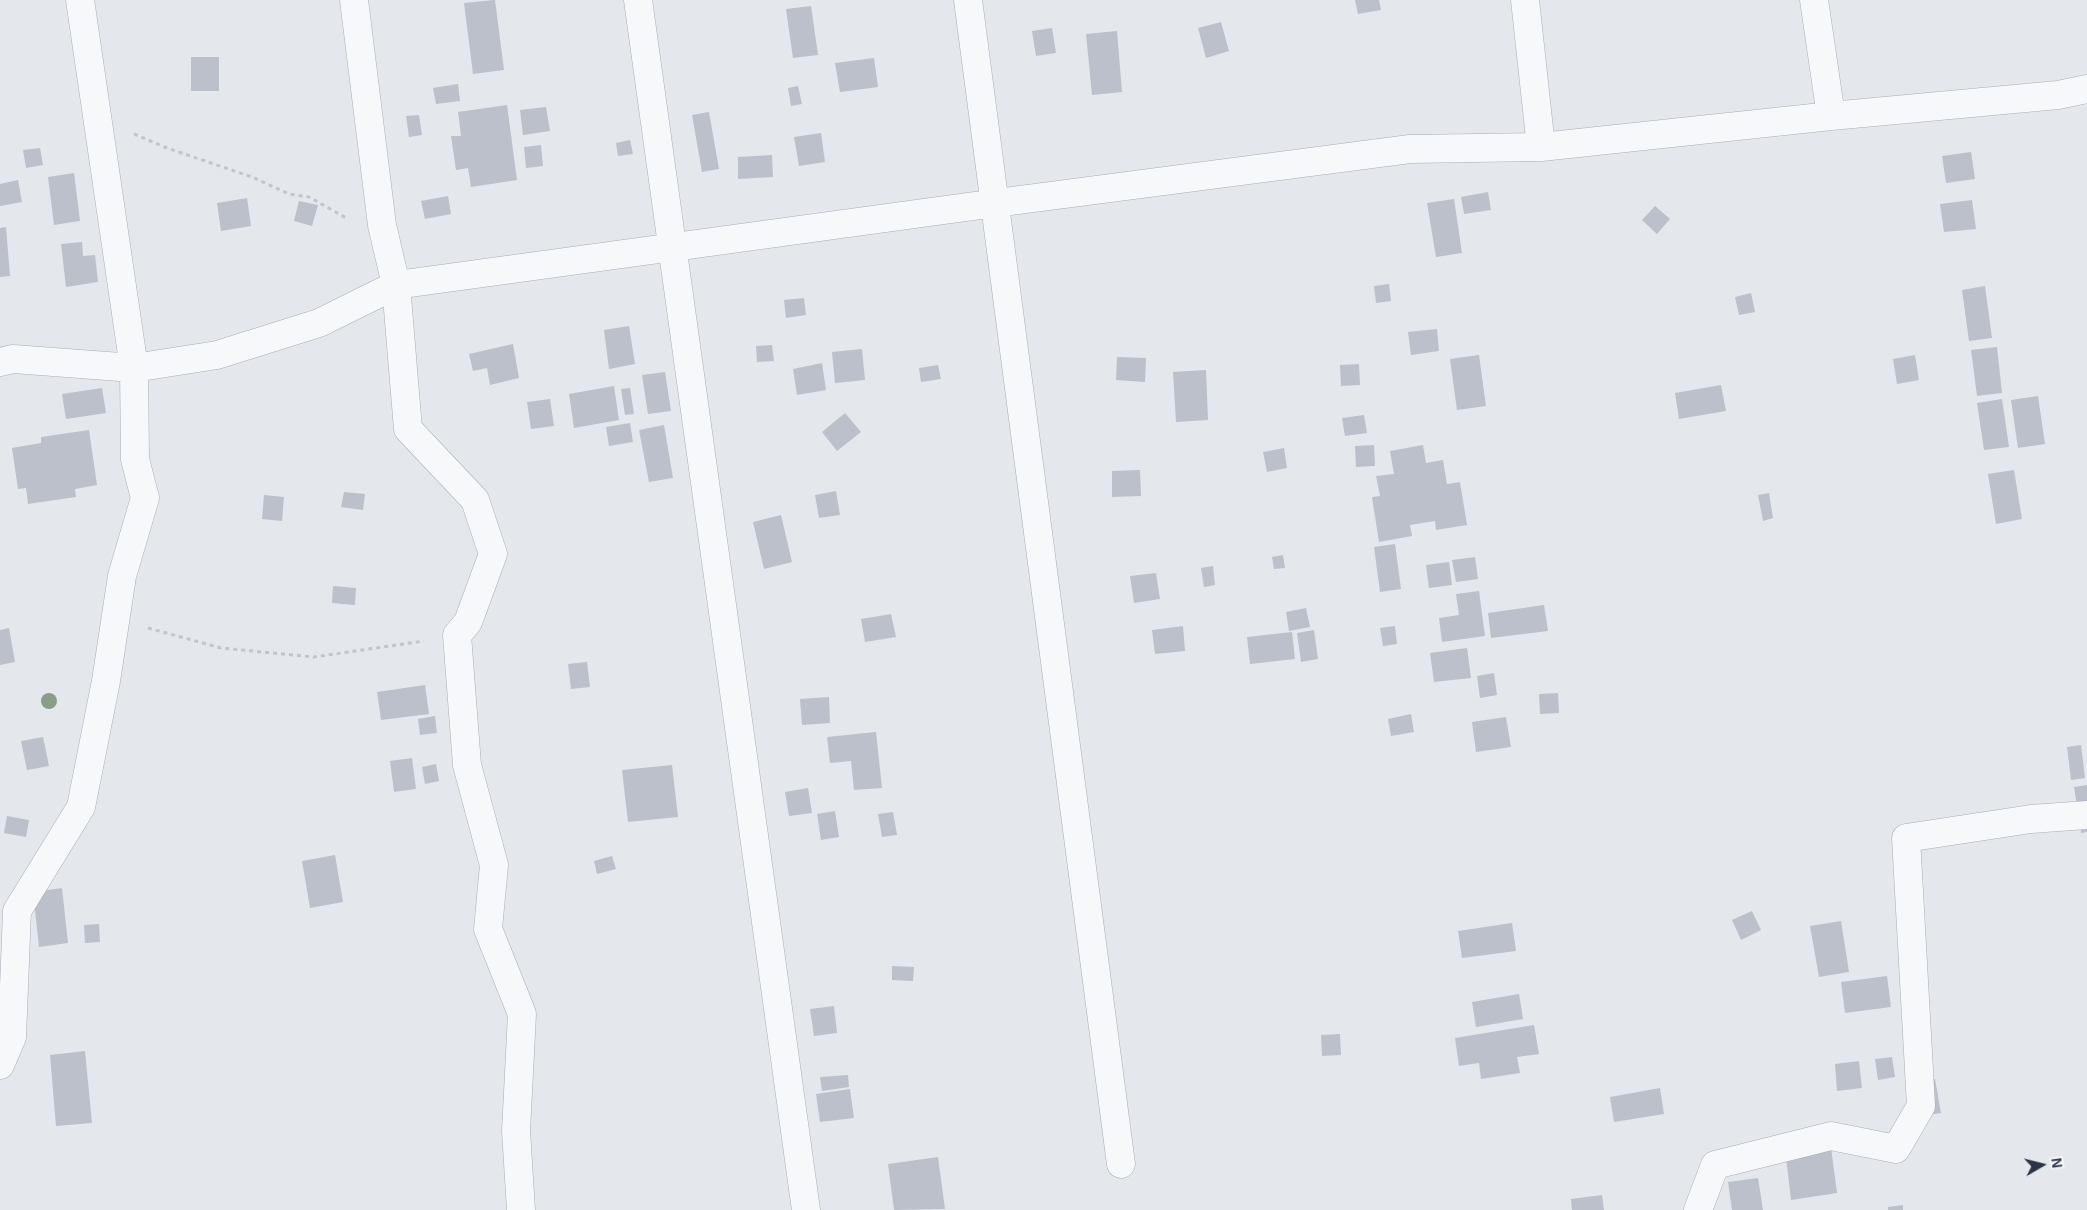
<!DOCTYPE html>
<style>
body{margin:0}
#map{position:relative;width:2087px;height:1210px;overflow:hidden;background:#e4e7ec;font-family:Helvetica,sans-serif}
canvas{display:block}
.north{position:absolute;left:2017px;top:1140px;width:50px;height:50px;-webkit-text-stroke:4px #f4f6f9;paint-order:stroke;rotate:82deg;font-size:14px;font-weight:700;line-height:20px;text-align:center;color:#2b3445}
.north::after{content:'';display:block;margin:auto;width:18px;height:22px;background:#2b3445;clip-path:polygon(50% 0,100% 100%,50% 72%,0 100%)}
</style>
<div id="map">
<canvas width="2087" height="1210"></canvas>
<div class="north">N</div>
</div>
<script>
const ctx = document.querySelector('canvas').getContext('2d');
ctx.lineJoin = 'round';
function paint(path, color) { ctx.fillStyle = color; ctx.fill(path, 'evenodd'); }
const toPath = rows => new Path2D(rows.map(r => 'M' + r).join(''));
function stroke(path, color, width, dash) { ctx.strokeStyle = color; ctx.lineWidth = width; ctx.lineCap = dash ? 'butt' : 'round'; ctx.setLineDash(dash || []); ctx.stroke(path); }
paint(toPath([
 [495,0,504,70,473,74,464,3],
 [1355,0,1379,0,1381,10,1358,14],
 [811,6,818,55,793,58,786,9],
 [1221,22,1229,51,1206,58,1198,28],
 [1052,28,1056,53,1036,56,1032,31],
 [1117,31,1122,92,1092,95,1086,34],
 [191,57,219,57,219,91,191,91],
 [874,58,878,87,840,92,835,63],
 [458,84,460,101,436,104,433,88],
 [798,86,802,104,791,106,788,88],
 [507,105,517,180,471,187,468,168,456,170,451,136,461,136,458,112],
 [546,107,550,131,523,135,520,110],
 [709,112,719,169,702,172,692,115],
 [419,115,422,135,409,137,406,116],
 [821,133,825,162,799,166,794,137],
 [630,140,633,154,618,156,616,143],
 [541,145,543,166,526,168,524,147],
 [40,148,43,165,26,168,23,150],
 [1971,152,1975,179,1946,183,1942,156],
 [772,155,773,177,738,179,738,157],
 [74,173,80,221,54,225,48,177],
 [18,180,22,202,0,206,0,184],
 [1488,192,1491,210,1464,214,1461,197],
 [448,196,451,214,425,219,421,201],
 [247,198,251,226,221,231,217,203],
 [1454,199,1462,253,1436,257,1427,203],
 [1972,200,1976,229,1944,232,1940,204],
 [299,201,318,205,312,226,294,221],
 [1655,206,1670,219,1657,234,1642,220],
 [6,227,10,276,0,277,0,228],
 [82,242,83,256,95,255,98,282,66,287,61,244],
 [1389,284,1391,301,1376,303,1374,286],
 [1985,286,1992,338,1969,341,1962,290],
 [1751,293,1755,312,1739,315,1735,297],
 [804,298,806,315,786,318,784,300],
 [629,326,635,364,609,369,604,330],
 [1437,329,1439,351,1411,355,1408,332],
 [513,344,519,378,490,385,487,368,473,371,469,354],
 [772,345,774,361,757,362,756,346],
 [1997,347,2002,393,1977,396,1971,350],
 [862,349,865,380,835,383,832,352],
 [1479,355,1486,406,1457,410,1450,359],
 [1915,355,1919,380,1897,384,1893,359],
 [1117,357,1146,358,1145,382,1116,380],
 [822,363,826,390,797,395,793,369],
 [1359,364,1360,385,1341,386,1340,365],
 [938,365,941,379,921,382,919,368],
 [1206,370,1208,420,1176,422,1173,372],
 [665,372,671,411,648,414,642,375],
 [1721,385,1726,411,1679,419,1675,393],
 [614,386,619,420,574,428,569,394],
 [102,388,106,413,66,419,62,394],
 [630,388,634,414,625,415,621,389],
 [2038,396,2045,444,2018,448,2011,400],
 [550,399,554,426,531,429,527,402],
 [2002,399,2009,447,1984,450,1977,403],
 [845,413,861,432,837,451,822,432],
 [1364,415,1367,433,1345,436,1342,418],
 [630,423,633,442,609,446,606,427],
 [664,425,673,478,649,482,639,430],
 [89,430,97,485,75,489,76,497,28,504,26,488,18,489,12,448,41,443,41,437],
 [1374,445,1375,466,1356,467,1355,446],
 [1423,445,1426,463,1443,460,1447,484,1460,482,1467,525,1436,530,1435,521,1410,525,1412,536,1379,542,1372,497,1380,496,1376,476,1394,474,1390,451],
 [1284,448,1287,468,1267,472,1263,452],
 [1140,470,1141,496,1112,497,1112,471],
 [2014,470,2022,519,1996,524,1988,474],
 [836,491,840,515,819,518,815,495],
 [344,492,365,494,363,510,341,507],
 [1769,493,1773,518,1763,521,1758,495],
 [264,495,284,497,282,521,262,519],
 [781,515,792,562,764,569,753,522],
 [1395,544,1401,589,1380,592,1374,547],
 [1283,555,1285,568,1274,569,1272,557],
 [1475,557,1478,579,1456,582,1452,560],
 [1449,562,1452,585,1429,588,1426,565],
 [1213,566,1215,585,1204,587,1201,568],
 [1156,573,1160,599,1134,603,1130,576],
 [333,586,356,588,355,605,332,603],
 [1479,591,1485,636,1442,642,1439,618,1459,615,1456,594],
 [1544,605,1548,631,1491,638,1488,613],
 [1306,608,1310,627,1289,631,1286,612],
 [891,614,896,637,865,642,861,619],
 [1183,626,1185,651,1155,654,1152,630],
 [1395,626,1397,644,1383,646,1380,628],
 [9,628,15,662,0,665,0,630],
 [1314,630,1318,659,1301,662,1297,633],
 [1292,632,1295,659,1250,664,1247,637],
 [1467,648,1471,678,1434,682,1430,653],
 [587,662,590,687,571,689,568,664],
 [1494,673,1497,695,1480,698,1477,676],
 [425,685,429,714,381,720,377,692],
 [1558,693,1559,713,1540,714,1539,694],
 [829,697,830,723,802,725,800,699],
 [1411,714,1414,732,1391,736,1388,719],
 [435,716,437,733,420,735,418,719],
 [1506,717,1511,747,1476,752,1472,722],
 [876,732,882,788,854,790,851,761,830,763,827,737],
 [43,737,49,766,27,770,21,741],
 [2081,745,2085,778,2071,780,2067,747],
 [412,758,416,789,394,792,390,761],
 [436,764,439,781,425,784,422,767],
 [672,765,678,817,628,822,622,770],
 [2087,785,2087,832,2081,833,2074,787],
 [808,788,812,813,789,816,785,792],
 [835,811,839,837,821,840,817,814],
 [893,812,897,835,882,837,878,814],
 [7,816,29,820,26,837,4,833],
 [335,855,343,902,310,908,302,861],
 [612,856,616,869,597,874,594,861],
 [62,888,68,943,39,947,33,892],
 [1752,911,1761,930,1741,940,1732,920],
 [1841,921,1849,972,1819,977,1810,926],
 [1512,923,1516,951,1462,958,1458,931],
 [99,924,100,942,85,943,84,925],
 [892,966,914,967,913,981,892,980],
 [1887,976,1891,1007,1845,1013,1841,982],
 [1519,994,1523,1019,1476,1027,1472,1002],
 [834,1006,837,1033,814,1036,810,1009],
 [1534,1025,1539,1054,1517,1057,1520,1073,1481,1079,1479,1063,1459,1066,1455,1038],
 [1340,1034,1341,1055,1322,1056,1321,1035],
 [85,1051,92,1123,56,1126,50,1055],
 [1892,1057,1895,1077,1878,1080,1875,1059],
 [1859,1061,1862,1088,1837,1091,1835,1064],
 [848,1075,849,1087,822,1091,820,1077],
 [1935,1079,1941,1113,1922,1116,1917,1082],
 [1660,1088,1664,1114,1614,1122,1610,1097],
 [850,1089,854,1118,820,1122,816,1094],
 [1830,1140,1837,1193,1791,1200,1786,1157],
 [938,1157,945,1209,894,1210,888,1164],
 [1758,1178,1763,1210,1732,1210,1728,1182],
 [1602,1195,1604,1210,1572,1210,1571,1199],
 [1903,1205,1903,1210,1888,1210,1888,1207]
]), '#bbc0ca');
const street = toPath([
 [354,0,382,225,396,285,408,429,475,500,493,554,468,622,457,635,467,765,494,865,488,929,522,1014,516,1131,521,1210],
 [638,0,806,1210],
 [968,0,1121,1164],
 [1525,0,1541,147],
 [1814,0,1831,116],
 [0,362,13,359,134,368,217,355,319,323,396,285,996,203,1410,149,1541,147,1831,116,2058,95,2087,89],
 [0,1065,12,1037,17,911,81,807,106,681,122,576,145,498,135,459,134,368,80,0],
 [1698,1210,1715,1165,1831,1136,1896,1149,1921,1106,1906,838,2031,819,2087,815]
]);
stroke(street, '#a9aeb7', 29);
stroke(toPath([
 [134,134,167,148,252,177,289,194,309,197,348,219],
 [148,628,221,648,314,657,424,641]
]), '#c2c5cb', 3, [4, 4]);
stroke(street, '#f7f8fa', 28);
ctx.fillStyle = '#899d89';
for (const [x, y] of [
 [49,701]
]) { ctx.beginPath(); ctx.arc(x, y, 8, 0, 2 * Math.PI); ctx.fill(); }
</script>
